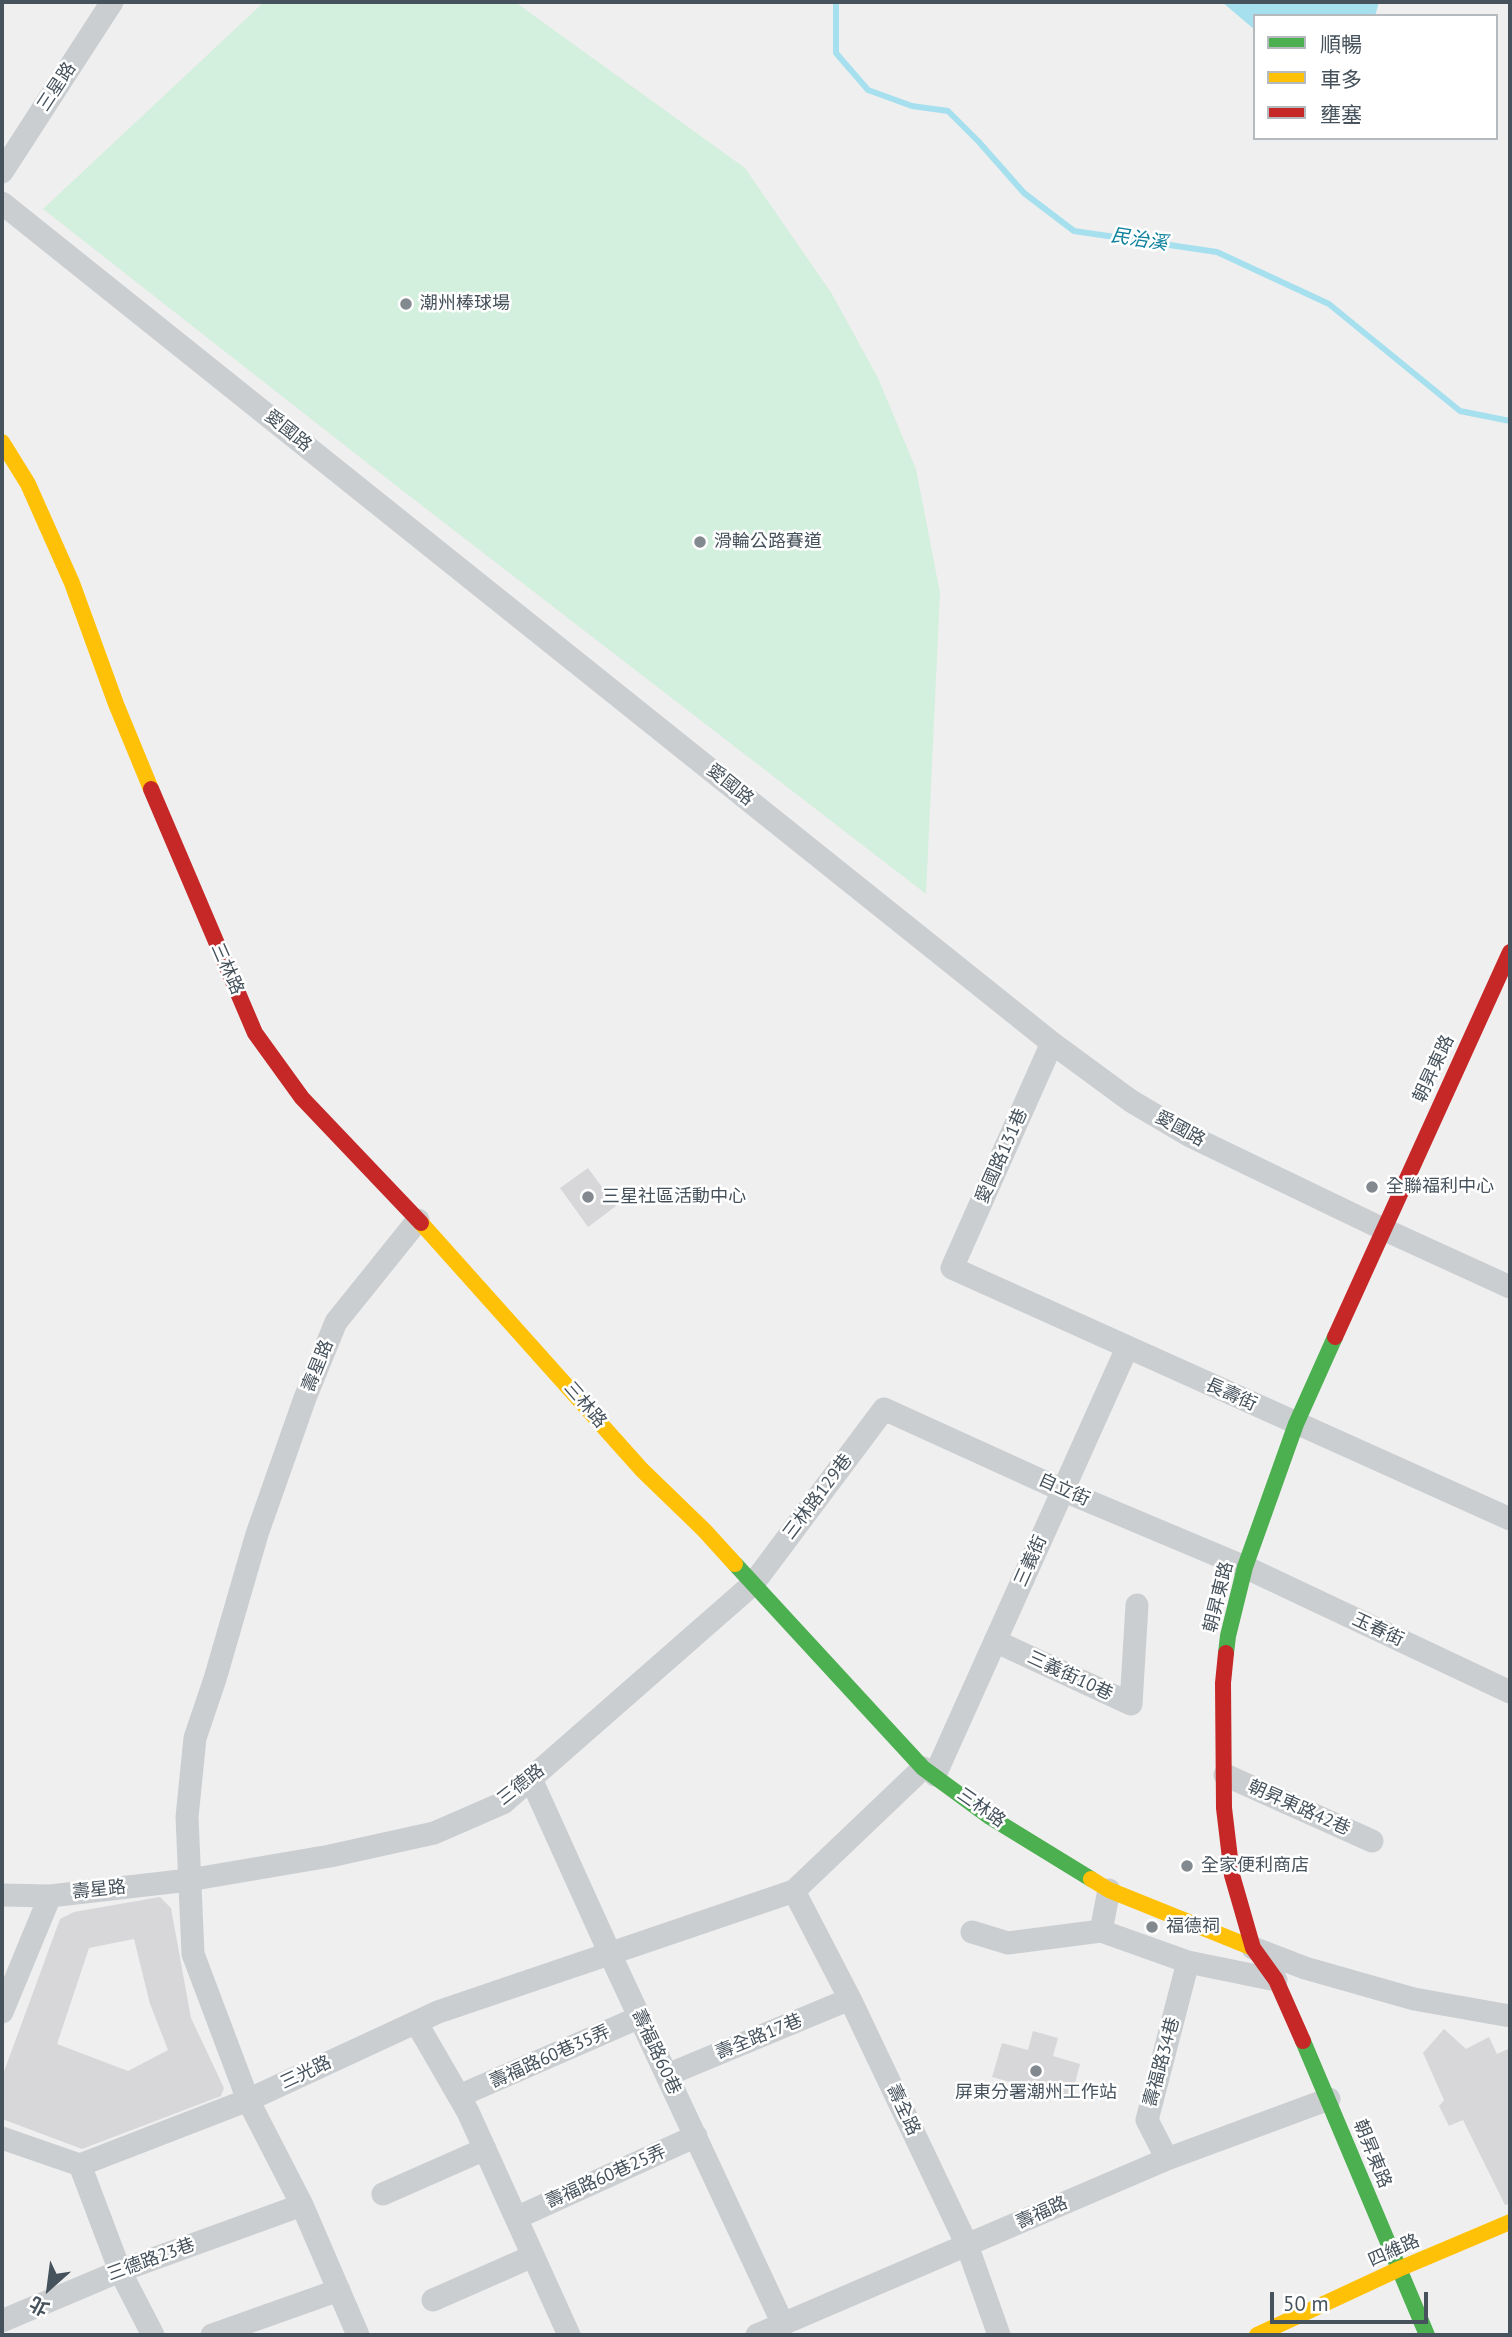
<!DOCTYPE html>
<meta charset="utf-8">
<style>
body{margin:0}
#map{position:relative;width:1512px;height:2337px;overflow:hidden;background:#f0efef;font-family:"PT Sans","Noto Sans TC",sans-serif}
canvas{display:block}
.frame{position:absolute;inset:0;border:4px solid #46525c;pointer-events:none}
.legend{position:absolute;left:1253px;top:14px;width:245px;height:126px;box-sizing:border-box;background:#fff;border:2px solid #b5babe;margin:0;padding:9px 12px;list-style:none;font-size:21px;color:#46525c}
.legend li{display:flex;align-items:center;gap:14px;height:35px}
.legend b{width:35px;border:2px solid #b5babe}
.north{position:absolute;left:14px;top:2253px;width:70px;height:70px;-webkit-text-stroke:5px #fff;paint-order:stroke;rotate:208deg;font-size:19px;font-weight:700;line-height:28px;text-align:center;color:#46525c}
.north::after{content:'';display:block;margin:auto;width:24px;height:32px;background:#46525c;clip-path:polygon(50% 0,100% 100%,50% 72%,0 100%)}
.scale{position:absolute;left:1270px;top:2292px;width:158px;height:32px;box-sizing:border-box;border:4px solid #46525c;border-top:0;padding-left:9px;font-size:21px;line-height:24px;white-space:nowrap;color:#46525c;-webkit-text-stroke:5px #fff;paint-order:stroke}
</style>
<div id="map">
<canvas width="1512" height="2337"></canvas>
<div class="frame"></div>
<ul class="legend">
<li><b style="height:9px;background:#4caf50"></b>順暢</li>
<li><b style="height:9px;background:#ffc107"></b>車多</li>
<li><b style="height:9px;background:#c62828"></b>壅塞</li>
</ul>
<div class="north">北</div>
<div class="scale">50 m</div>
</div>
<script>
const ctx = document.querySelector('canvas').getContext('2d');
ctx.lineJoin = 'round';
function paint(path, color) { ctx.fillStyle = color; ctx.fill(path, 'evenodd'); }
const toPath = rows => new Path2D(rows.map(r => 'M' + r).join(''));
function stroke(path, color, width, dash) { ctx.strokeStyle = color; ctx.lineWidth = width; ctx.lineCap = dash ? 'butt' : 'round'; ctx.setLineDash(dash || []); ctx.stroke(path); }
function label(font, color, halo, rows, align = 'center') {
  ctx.font = font + ' "PT Sans","Noto Sans TC",sans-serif'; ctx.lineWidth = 5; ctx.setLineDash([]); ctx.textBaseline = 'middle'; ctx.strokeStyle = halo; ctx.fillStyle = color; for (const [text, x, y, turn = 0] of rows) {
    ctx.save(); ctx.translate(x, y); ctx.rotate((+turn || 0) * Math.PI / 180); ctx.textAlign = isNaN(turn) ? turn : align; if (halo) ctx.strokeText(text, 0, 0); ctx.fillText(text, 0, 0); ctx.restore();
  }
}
paint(toPath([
 [264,2,515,2,745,168,832,294,878,378,916,469,940,593,926,894,403,491,43,209]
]), '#d3efdd');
paint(toPath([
 [1222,2,1379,2,1375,16,1255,16,1255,30]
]), '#a6e0ee');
stroke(toPath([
 [836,2,836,53,868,90,912,106,948,111,979,142,1024,193,1074,231,1217,252,1329,304,1460,411,1510,421]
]), '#a6e0ee', 6);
paint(toPath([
 [588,1168,616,1206,588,1227,560,1188],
 [160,1897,171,1908,191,2018,224,2088,221,2096,82,2149,2,2119,2,2077,60,1919,74,1912],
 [134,1939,150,2004,168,2050,128,2071,57,2044,89,1948],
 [1444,2029,1466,2049,1489,2037,1497,2054,1510,2048,1510,2204,1505,2205,1463,2120,1449,2126,1439,2106,1444,2100,1423,2053],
 [1033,2031,1058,2038,1053,2056,1080,2064,1071,2099,992,2077,1002,2043,1028,2050]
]), '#d7d7d9');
stroke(toPath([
 [2,172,112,2],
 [2,203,1052,1043,1131,1101,1192,1137,1383,1229,1510,1287],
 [1052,1043,952,1268,1510,1519],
 [995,1641,1131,1704,1137,1605],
 [935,1775,1127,1348],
 [1225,1775,1372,1841],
 [531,1779,617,1969,783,2324],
 [794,1891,850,1999,967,2245,999,2335],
 [2,1895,50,1896,189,1880,330,1856,434,1833,503,1803,753,1584,884,1409,1062,1490,1245,1567,1510,1692],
 [1101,1931,1109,1890],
 [972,1932,1008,1943,1101,1931,1188,1962,1276,1980],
 [1253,1948,1305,1968,1414,1999,1510,2016],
 [2,2012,50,1896],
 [416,2022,468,2112,569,2335],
 [667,2075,850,1999],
 [459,2096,640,2017],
 [2,2138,80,2165,248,2100,438,2012,794,1891,923,1768],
 [1167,2159,1147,2120,1188,1962],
 [80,2165,120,2271,153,2335],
 [383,2194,485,2149],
 [516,2218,696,2136],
 [433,2300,533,2256],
 [2,2321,120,2271,302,2205],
 [212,2335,339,2290],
 [358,2335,302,2205,248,2100,193,1954,187,1817,195,1738,215,1679,257,1534,305,1398,336,1322,418,1220],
 [757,2335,1167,2159,1329,2099]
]), '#cbced0', 23);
stroke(toPath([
 [735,1564,923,1768,990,1817,1091,1879],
 [1226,1653,1228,1636,1245,1567,1296,1424,1335,1337],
 [1303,2041,1427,2335]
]), '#4caf50', 16);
stroke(toPath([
 [2,442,28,484,72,583,116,704,151,789],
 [421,1223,642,1470,704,1530,735,1564],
 [1091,1879,1109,1890,1253,1948],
 [1257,2335,1399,2269,1510,2222]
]), '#ffc107', 16);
stroke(toPath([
 [151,789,255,1033,302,1098,421,1223],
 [1335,1337,1510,952],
 [1226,1653,1223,1683,1224,1808,1232,1875,1253,1948,1276,1980,1303,2041]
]), '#c62828', 16);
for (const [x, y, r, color] of [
 [406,304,7,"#82898f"],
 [700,542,7,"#82898f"],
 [1372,1187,7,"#82898f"],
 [588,1197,7,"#82898f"],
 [1187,1866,7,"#82898f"],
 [1152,1927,7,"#82898f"],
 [1036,2071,7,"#82898f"]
]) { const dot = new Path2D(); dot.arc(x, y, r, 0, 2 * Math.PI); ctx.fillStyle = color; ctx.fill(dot); stroke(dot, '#fff', 2.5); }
label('18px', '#46525c', '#fff', [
 ["三星路",57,87,-57],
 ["愛國路",288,431,39],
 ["愛國路",730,785,39],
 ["三林路",227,969,66],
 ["朝昇東路",1434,1069,-65],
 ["愛國路",1180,1129,29],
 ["愛國路131巷",1002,1156,-66],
 ["壽星路",318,1366,-68],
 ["長壽街",1231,1395,24],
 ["三林路",585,1405,49],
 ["自立街",1064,1490,24],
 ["三林路129巷",818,1497,-53],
 ["三義街",1031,1561,-66],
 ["朝昇東路",1219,1597,-76],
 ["玉春街",1378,1630,25],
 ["三義街10巷",1070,1676,25],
 ["三德路",521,1785,-38],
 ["三林路",981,1808,35],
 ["朝昇東路42巷",1299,1808,24],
 ["壽星路",99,1890,-6],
 ["壽全路17巷",759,2037,-22],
 ["壽福路60巷",656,2052,65],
 ["壽福路60巷35弄",550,2057,-24],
 ["壽福路34巷",1162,2062,-75],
 ["三光路",306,2073,-25],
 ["壽全路",903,2110,65],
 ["朝昇東路",1372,2154,68],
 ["壽福路60巷25弄",606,2177,-24],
 ["壽福路",1042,2213,-24],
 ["四維路",1394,2251,-24],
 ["三德路23巷",151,2260,-20]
]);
label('18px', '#46525c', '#fff', [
 ["潮州棒球場",420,304],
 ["滑輪公路賽道",714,542],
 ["全聯福利中心",1386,1187],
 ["三星社區活動中心",602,1197],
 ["全家便利商店",1201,1866],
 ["福德祠",1166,1927],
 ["屏東分署潮州工作站",1036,2093,"center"]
], 'left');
label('italic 19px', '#0b819c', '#fff', [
 ["民治溪",1139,240,9]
]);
</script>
